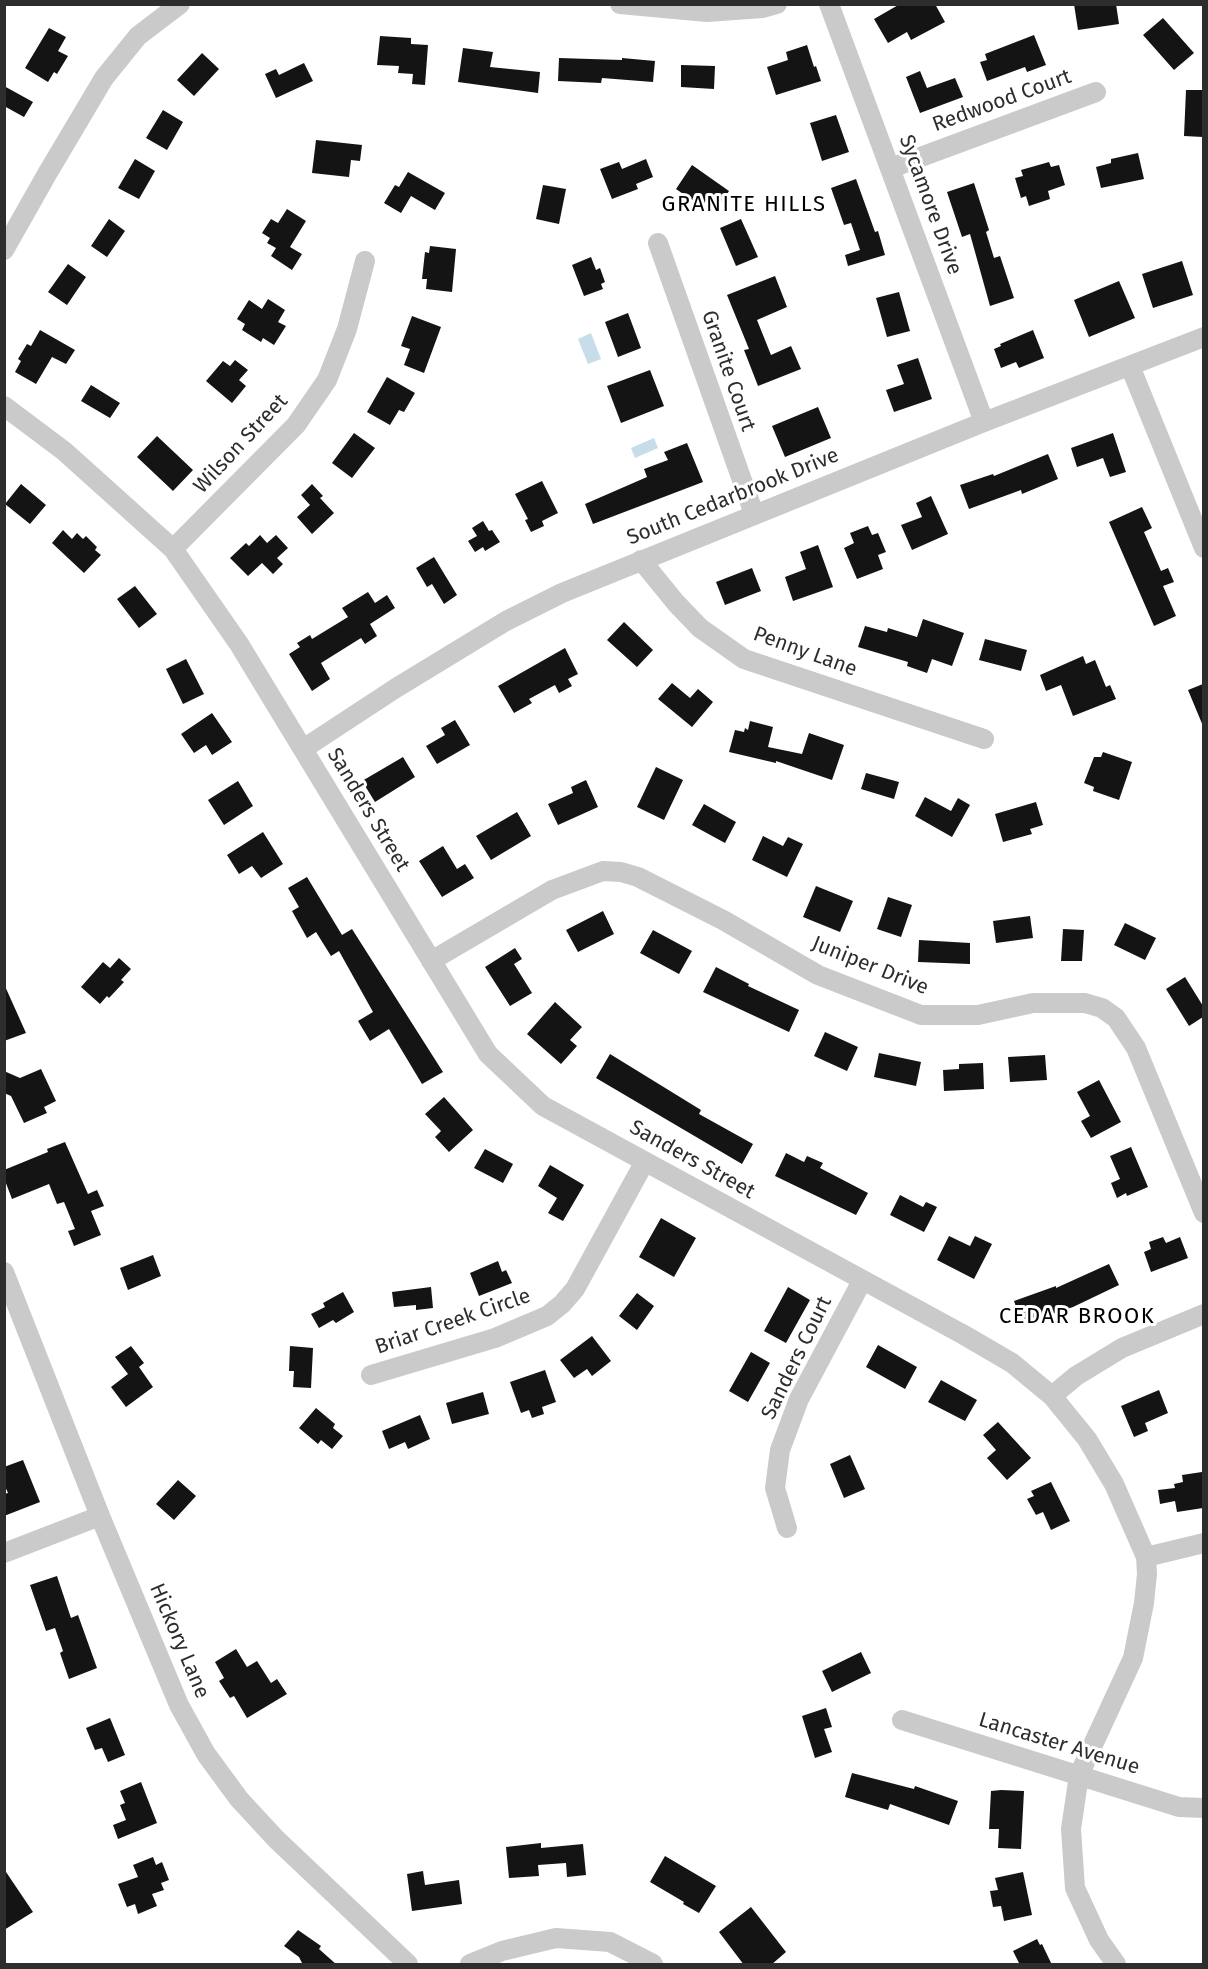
<!DOCTYPE html>
<style>
body{margin:0}
#map{position:relative;width:1208px;height:1969px;overflow:hidden;background:#fff;font-family:"Fira Sans",sans-serif}
canvas{display:block}
.frame{position:absolute;inset:0;border:6px solid #2d2d2d;pointer-events:none}
</style>
<div id="map">
<canvas width="1208" height="1969"></canvas>
<div class="frame"></div>
</div>
<script>
const ctx = document.querySelector('canvas').getContext('2d');
ctx.lineJoin = 'round';
function paint(path, color) { ctx.fillStyle = color; ctx.fill(path, 'evenodd'); }
const toPath = rows => new Path2D(rows.map(r => 'M' + r).join(''));
function stroke(path, color, width, dash) { ctx.strokeStyle = color; ctx.lineWidth = width; ctx.lineCap = dash ? 'butt' : 'round'; ctx.setLineDash(dash || []); ctx.stroke(path); }
function label(font, color, halo, rows, align = 'center') {
  ctx.font = font + ' "Fira Sans",sans-serif'; ctx.lineWidth = 6; ctx.setLineDash([]); ctx.textBaseline = 'middle'; ctx.strokeStyle = halo; ctx.fillStyle = color; for (const [text, x, y, turn = 0] of rows) {
    ctx.save(); ctx.translate(x, y); ctx.rotate((+turn || 0) * Math.PI / 180); ctx.textAlign = isNaN(turn) ? turn : align; if (halo) ctx.strokeText(text, 0, 0); ctx.fillText(text, 0, 0); ctx.restore();
  }
}
paint(toPath([
 [591,333,601,359,588,364,578,339],
 [654,438,658,448,635,458,631,448]
]), '#c7dde9');
paint(toPath([
 [900,4,935,4,945,22,911,40,907,32,888,43,874,19],
 [1074,4,1116,4,1119,24,1078,30],
 [1163,18,1194,53,1174,70,1143,35],
 [49,28,66,37,58,51,68,56,57,74,54,72,48,82,25,68],
 [1034,35,1046,65,1027,72,1025,67,987,81,980,62,987,60,985,54],
 [380,36,411,38,411,44,428,45,425,85,412,84,413,74,398,73,399,66,377,65],
 [807,45,814,67,816,66,821,81,776,95,767,67,788,60,786,52],
 [463,48,493,52,490,67,540,72,538,93,458,82],
 [202,53,219,69,194,96,177,80],
 [559,58,622,60,622,58,655,61,653,82,602,78,601,83,558,81],
 [304,63,313,81,276,98,265,74,276,69,279,75],
 [681,65,715,66,714,89,681,87],
 [920,71,927,88,955,78,963,97,920,113,906,77],
 [4,86,33,102,24,117,4,106],
 [1186,90,1203,90,1203,137,1184,136],
 [163,110,183,122,167,150,146,138],
 [836,115,849,152,822,161,810,123],
 [316,140,362,145,360,161,351,160,349,177,312,173],
 [1138,153,1144,179,1101,188,1096,167,1111,163,1111,159],
 [135,159,155,171,139,199,118,188],
 [646,159,653,177,636,184,638,189,612,199,600,169,619,162,622,169],
 [1049,162,1051,167,1059,165,1065,185,1048,191,1050,199,1029,206,1026,196,1021,198,1015,178,1023,176,1021,170],
 [692,165,729,191,720,205,708,198,702,207,676,189],
 [408,172,445,193,435,210,411,196,401,213,384,203,395,185,399,187],
 [856,179,875,232,878,231,885,255,848,266,845,255,860,250,851,223,844,225,831,188],
 [974,183,989,230,986,232,994,258,1000,256,1014,298,990,306,970,234,962,237,947,192],
 [543,185,566,189,559,224,536,219],
 [287,209,306,221,290,247,302,254,292,270,271,256,276,248,267,243,270,238,262,233,271,219,278,223],
 [109,219,125,231,107,257,91,246],
 [741,219,758,257,736,266,720,228],
 [430,246,456,249,452,292,426,289,427,279,422,279,425,252,429,253],
 [591,257,596,270,600,268,605,282,601,284,603,289,584,296,572,265],
 [1182,261,1193,295,1153,308,1142,274],
 [68,264,86,277,67,305,48,292],
 [775,276,787,307,757,320,771,355,791,346,801,369,758,386,744,350,749,349,727,295],
 [1119,281,1135,318,1089,337,1074,300],
 [899,292,910,331,887,337,876,298],
 [268,299,285,310,278,322,286,326,274,345,263,338,261,342,242,330,245,324,237,319,249,300,262,309],
 [628,313,641,348,618,357,605,322],
 [412,316,441,327,424,373,404,365,410,349,401,346],
 [40,330,75,350,66,364,52,357,36,384,15,372,21,361,18,359,27,344,31,346],
 [1033,330,1044,358,1019,368,1016,362,1001,368,994,349,1001,346,1000,344],
 [918,358,932,399,894,412,886,390,904,384,897,365],
 [235,360,248,370,239,380,246,386,232,403,206,381,223,361,230,366],
 [650,370,664,406,621,423,607,386],
 [387,377,415,393,404,412,399,410,390,425,367,412],
 [91,385,120,403,110,418,81,401],
 [818,407,831,438,785,457,772,426],
 [354,433,375,448,352,478,332,463],
 [1113,433,1126,472,1110,477,1103,458,1077,467,1071,448],
 [157,436,193,470,173,491,137,457],
 [687,443,703,482,593,524,585,504,647,477,644,469,668,460,664,452],
 [1048,454,1058,479,1022,494,1021,490,969,509,960,485,993,474,994,476],
 [542,481,558,513,542,521,544,526,531,532,525,520,528,519,515,494],
 [21,484,46,505,30,524,5,504],
 [312,484,323,496,320,498,334,513,312,534,297,517,310,505,301,495],
 [931,496,948,534,912,550,901,525,922,517,916,503],
 [1142,507,1152,528,1144,532,1161,571,1168,568,1174,582,1163,586,1176,616,1154,626,1109,522],
 [483,521,489,531,492,530,500,542,485,551,483,547,475,552,468,541,477,536,472,528],
 [868,526,872,535,878,533,886,552,878,555,883,569,857,579,844,548,854,543,850,533],
 [63,530,72,539,77,533,83,539,86,536,97,547,95,550,101,555,84,573,52,543],
 [260,535,267,543,276,535,288,548,277,558,283,564,273,574,262,563,248,576,230,558,246,543,249,546],
 [818,545,833,587,793,601,785,577,806,569,800,552],
 [434,557,457,595,444,604,432,584,427,587,416,568],
 [752,568,761,591,725,605,716,582],
 [135,586,157,614,139,628,117,599],
 [368,592,375,603,387,595,395,608,370,624,377,636,365,644,361,638,321,663,330,679,312,691,289,654,300,647,297,643,310,635,312,639,348,617,342,608],
 [923,619,964,633,952,666,932,659,927,673,907,666,908,662,858,647,865,626,887,632,888,628,917,637],
 [624,622,653,650,637,667,607,640],
 [985,639,1027,650,1021,671,979,660],
 [565,648,578,674,568,679,572,686,559,693,555,685,529,699,532,703,514,713,498,686],
 [1083,656,1086,664,1095,660,1106,687,1110,685,1116,699,1073,716,1061,685,1046,691,1040,675],
 [186,659,204,694,183,704,166,669],
 [672,683,690,698,698,689,713,702,692,727,658,699],
 [1203,684,1203,726,1188,690],
 [212,713,232,742,212,755,206,745,194,753,181,734],
 [455,720,470,745,437,764,426,746,445,735,441,728],
 [750,721,773,727,768,747,802,754,809,733,844,745,832,780,776,761,776,763,729,752,735,730,744,732,745,728,748,730],
 [1103,752,1132,762,1119,800,1093,791,1094,787,1084,783,1094,757,1101,757],
 [403,757,415,777,375,802,362,781],
 [656,767,683,780,664,820,637,807],
 [866,773,899,782,894,799,861,789],
 [586,780,598,807,558,825,548,804,573,793,571,787],
 [238,781,253,806,224,825,208,800],
 [925,797,951,811,958,798,970,805,952,837,915,816],
 [1036,802,1043,825,1030,829,1032,834,1003,842,995,814],
 [704,804,736,822,725,843,692,825],
 [517,812,531,836,491,860,476,836],
 [263,832,283,864,261,878,252,866,239,874,227,855],
 [763,836,783,846,788,837,803,844,787,877,752,860],
 [443,846,457,869,465,864,474,878,442,897,419,861],
 [307,877,342,935,352,929,443,1072,422,1084,389,1029,370,1041,358,1021,373,1012,339,951,331,956,316,932,307,938,292,911,299,907,288,888],
 [816,886,853,901,840,932,803,917],
 [888,897,912,905,901,937,877,929],
 [603,911,614,934,578,952,566,930],
 [1030,916,1033,938,996,943,993,921],
 [1125,923,1156,938,1145,960,1114,945],
 [1063,929,1084,930,1082,961,1061,961],
 [653,930,692,951,679,974,640,953],
 [919,940,970,943,970,964,918,962],
 [515,948,522,959,514,964,532,993,510,1006,485,967],
 [119,958,131,969,121,980,124,982,109,998,107,996,100,1004,81,987,103,962,110,968],
 [716,967,749,984,748,986,799,1010,789,1032,703,992],
 [1185,977,1203,1006,1203,1017,1189,1026,1166,989],
 [4,984,26,1033,4,1041],
 [555,1002,582,1027,570,1040,577,1046,561,1064,527,1034],
 [825,1032,858,1047,847,1071,814,1056],
 [879,1053,921,1062,916,1086,874,1077],
 [610,1054,701,1110,699,1114,753,1144,742,1164,596,1078],
 [1045,1055,1047,1080,1010,1082,1008,1057],
 [983,1063,984,1089,944,1091,943,1070,959,1069,959,1064],
 [41,1069,56,1101,44,1107,47,1113,24,1123,11,1096,4,1093,4,1071,20,1078],
 [1099,1080,1121,1122,1091,1138,1081,1121,1090,1116,1077,1092],
 [444,1097,473,1130,449,1152,435,1137,441,1131,425,1114],
 [65,1142,88,1194,97,1190,104,1206,91,1211,101,1235,74,1246,68,1231,75,1229,64,1202,57,1204,49,1184,12,1199,4,1178,4,1170,48,1152,47,1149],
 [1131,1147,1148,1187,1127,1196,1126,1193,1117,1198,1111,1183,1120,1179,1110,1156],
 [485,1149,513,1164,503,1183,474,1168],
 [786,1153,804,1162,807,1156,823,1163,820,1168,868,1193,856,1215,775,1176],
 [550,1165,584,1185,563,1221,548,1213,557,1198,538,1186],
 [900,1195,923,1207,926,1202,937,1207,924,1232,890,1215],
 [661,1218,696,1238,674,1277,639,1257],
 [949,1236,970,1246,975,1236,992,1244,974,1279,937,1260],
 [1163,1237,1166,1243,1180,1237,1188,1258,1151,1272,1144,1252,1151,1249,1149,1242],
 [153,1255,161,1276,128,1290,120,1268],
 [498,1261,502,1272,506,1270,512,1283,479,1296,470,1273],
 [1109,1264,1119,1285,1073,1307,1022,1324,1014,1301,1056,1286,1056,1288],
 [431,1287,433,1308,416,1310,416,1305,394,1307,392,1292],
 [788,1287,810,1300,786,1343,764,1331],
 [343,1292,354,1312,336,1323,333,1320,319,1328,311,1314,325,1307,323,1303],
 [637,1293,654,1306,637,1330,619,1316],
 [592,1336,611,1361,592,1376,587,1369,574,1378,560,1360],
 [878,1345,917,1367,905,1389,866,1367],
 [131,1346,144,1363,139,1367,153,1387,126,1407,111,1387,128,1374,115,1357],
 [290,1346,313,1348,311,1388,293,1387,294,1371,289,1371],
 [751,1352,770,1363,748,1402,729,1391],
 [545,1370,556,1402,542,1407,544,1414,532,1418,529,1410,521,1413,510,1382],
 [941,1380,977,1400,965,1421,928,1402],
 [1159,1390,1168,1413,1145,1423,1148,1431,1134,1437,1121,1406],
 [483,1392,489,1414,452,1424,446,1403],
 [316,1408,335,1424,333,1428,343,1436,332,1449,321,1440,318,1444,299,1428],
 [420,1415,430,1439,408,1449,405,1442,389,1449,382,1431],
 [998,1422,1031,1458,1007,1480,987,1458,996,1450,983,1435],
 [850,1455,865,1489,844,1498,830,1464],
 [23,1460,40,1502,4,1516,4,1494,8,1493,4,1484,4,1467],
 [1202,1472,1203,1508,1177,1512,1175,1501,1160,1504,1158,1490,1175,1488,1174,1484,1183,1482,1182,1475],
 [178,1480,196,1496,174,1520,156,1504],
 [1051,1482,1070,1521,1051,1530,1043,1512,1036,1515,1027,1499,1034,1496,1031,1491],
 [57,1576,71,1618,78,1615,97,1668,69,1679,60,1653,63,1651,55,1628,46,1631,30,1585],
 [236,1649,247,1667,257,1661,271,1683,277,1679,287,1694,247,1718,234,1696,230,1698,219,1681,224,1678,215,1662],
 [861,1652,871,1673,832,1692,822,1671],
 [826,1708,832,1727,824,1729,832,1752,815,1758,802,1716],
 [110,1718,125,1755,108,1762,102,1748,95,1750,86,1728],
 [852,1773,914,1789,915,1786,958,1801,949,1825,890,1804,888,1810,845,1797],
 [141,1782,157,1823,118,1839,113,1825,126,1820,120,1805,125,1803,120,1791],
 [1001,1790,1024,1791,1021,1849,998,1848,999,1829,989,1829,991,1791],
 [541,1843,541,1848,583,1844,586,1875,567,1877,566,1863,538,1865,539,1876,509,1878,506,1847],
 [665,1856,716,1886,699,1913,683,1904,684,1902,650,1882],
 [153,1857,156,1865,162,1862,169,1880,161,1883,164,1890,152,1894,157,1906,138,1914,135,1904,127,1907,118,1884,138,1877,133,1865],
 [4,1869,33,1912,4,1930],
 [423,1871,425,1885,459,1880,462,1904,412,1911,407,1874],
 [1023,1872,1032,1915,1004,1921,1001,1906,993,1907,990,1891,998,1890,995,1878],
 [751,1907,786,1952,771,1965,744,1965,719,1932],
 [298,1930,321,1946,319,1949,337,1965,303,1965,299,1957,284,1946],
 [1037,1939,1040,1945,1042,1944,1052,1965,1020,1965,1013,1951]
]), '#141414');
stroke(toPath([
 [620,4,707,12,763,8,777,4],
 [829,4,984,422],
 [891,168,1096,92],
 [658,243,754,514],
 [4,250,47,174,104,78,138,36,180,4],
 [1130,366,1204,548],
 [4,406,64,451,173,549,239,644,488,1054,543,1106,964,1335,1012,1363,1052,1396,1087,1439,1114,1484,1146,1557,1147,1574,1144,1603,1133,1658,1079,1775,1071,1829,1075,1888,1099,1940,1116,1964],
 [173,549,296,425,327,380,347,329,365,261],
 [641,560,676,603,700,628,744,659,984,739],
 [303,749,396,688,506,621,562,593,984,422,1204,337],
 [431,961,552,890,603,871,621,872,638,877,723,920,818,975,921,1015,978,1015,1033,1003,1085,1003,1102,1008,1116,1018,1136,1048,1204,1213],
 [4,1272,100,1516,179,1705,206,1754,239,1799,276,1839,408,1964],
 [371,1375,495,1338,547,1316,562,1304,575,1289,644,1163],
 [1052,1396,1076,1376,1122,1348,1204,1314],
 [787,1528,775,1488,780,1450,799,1399,862,1281],
 [4,1553,100,1516],
 [1146,1557,1204,1543],
 [902,1720,1179,1807,1204,1808],
 [470,1964,502,1951,556,1938,610,1942,653,1964]
]), '#cacaca', 20);
label('21px', '#2d2d2d', '#fff', [
 ["Redwood Court",1002,101,-20],
 ["Sycamore Drive",930,205,70],
 ["Granite Court",728,371,71],
 ["Wilson Street",241,444,-47],
 ["South Cedarbrook Drive",733,497,-22],
 ["Penny Lane",805,652,20],
 ["Sanders Street",368,810,59],
 ["Juniper Drive",870,966,22],
 ["Sanders Street",692,1160,29],
 ["Briar Creek Circle",453,1322,-19],
 ["Sanders Court",797,1358,-64],
 ["Hickory Lane",179,1641,67],
 ["Lancaster Avenue",1059,1744,17]
]);
ctx.letterSpacing = '1.5px';
label('22px', '#000', '#fff', [
 ["GRANITE HILLS",744,205],
 ["CEDAR BROOK",1077,1317]
]);
ctx.letterSpacing = '0px';
</script>
